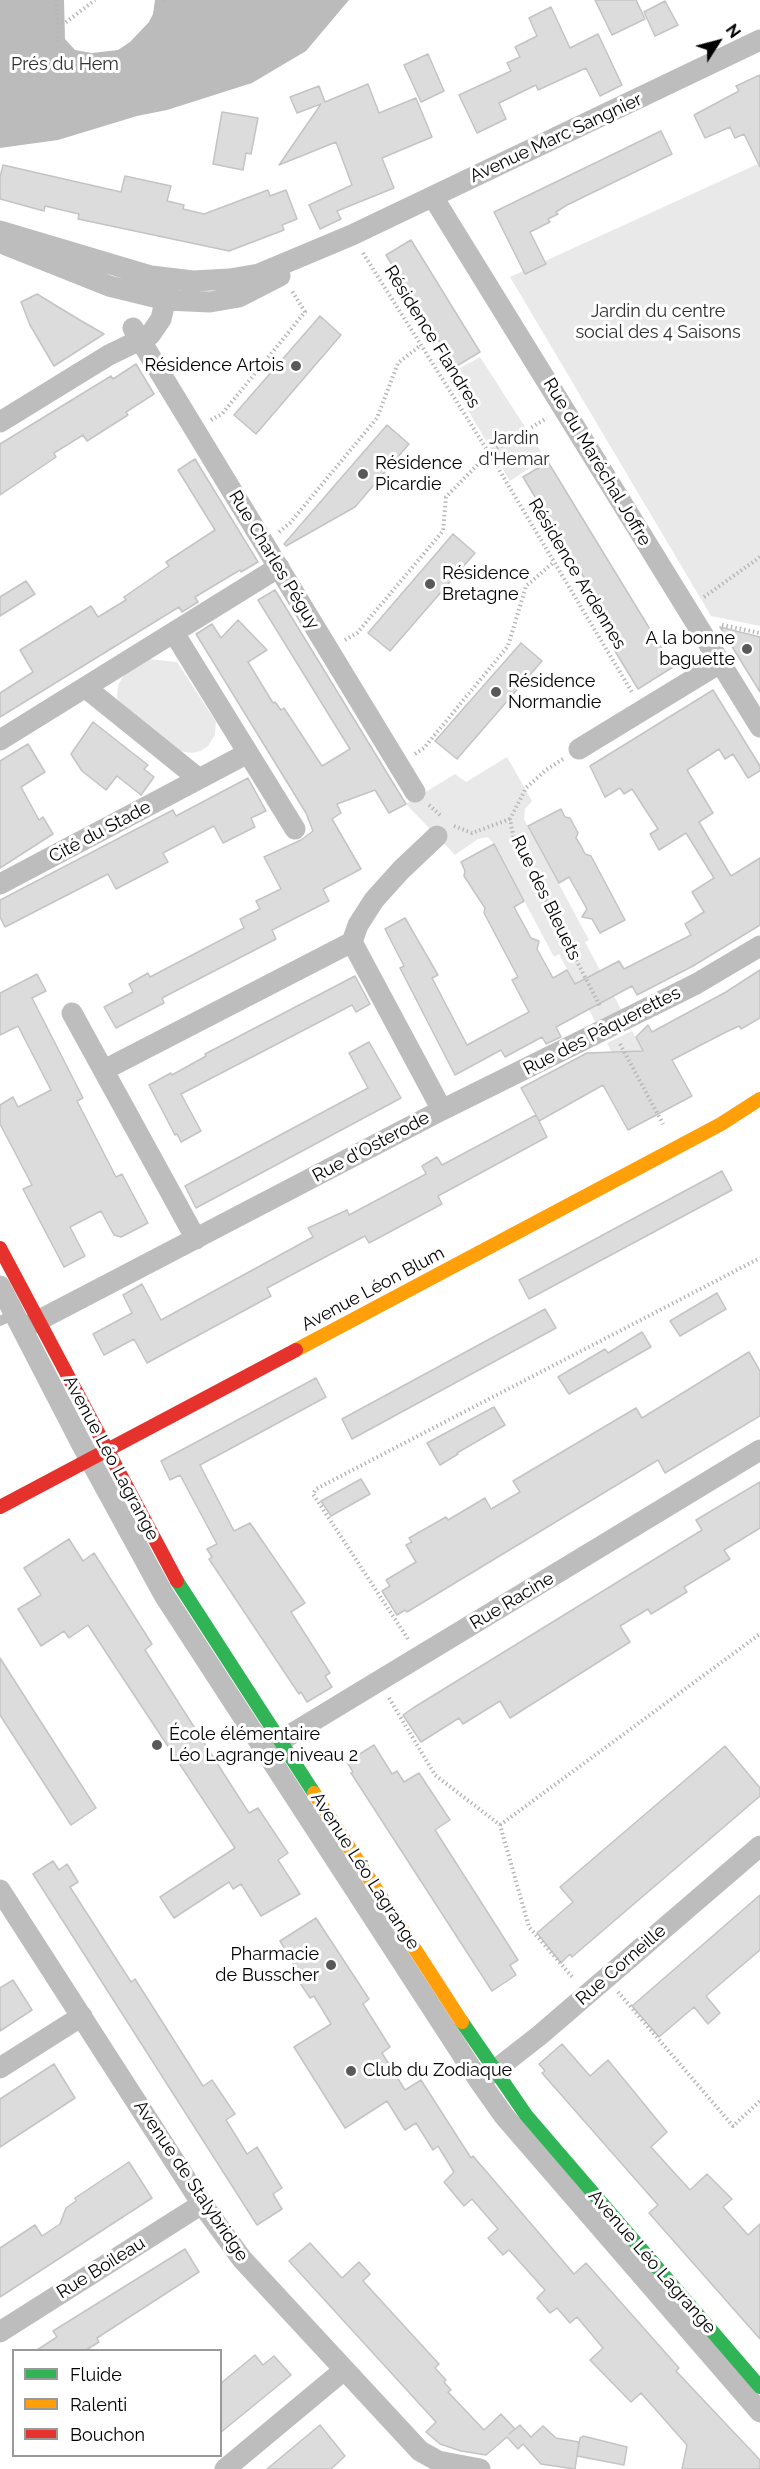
<!DOCTYPE html>
<meta charset="utf-8">
<style>
body{margin:0}
#map{position:relative;width:760px;height:2469px;overflow:hidden;background:#fff;font-family:Raleway,sans-serif}
canvas{display:block}
.legend{position:absolute;left:12px;top:2349px;width:210px;height:108px;box-sizing:border-box;background:#fff;border:2px solid #999;margin:0;padding:8px 10px;list-style:none;font-size:18px;color:#000}
.legend li{display:flex;align-items:center;gap:12px;height:30px}
.legend b{width:30px;border:2px solid #999}
.north{position:absolute;left:688px;top:12px;width:60px;height:60px;-webkit-text-stroke:4px #fff;paint-order:stroke;rotate:54deg;font-size:16px;font-weight:700;line-height:24px;text-align:center;color:#000}
.north::after{content:'';display:block;margin:auto;width:21px;height:27px;background:#000;clip-path:polygon(50% 0,100% 100%,50% 72%,0 100%)}
</style>
<div id="map">
<canvas width="760" height="2469"></canvas>
<ul class="legend">
<li><b style="height:8px;background:#30b455"></b>Fluide</li>
<li><b style="height:8px;background:#ff9f0a"></b>Ralenti</li>
<li><b style="height:8px;background:#e5322d"></b>Bouchon</li>
</ul>
<div class="north">N</div>
</div>
<script>
const ctx = document.querySelector('canvas').getContext('2d');
ctx.lineJoin = 'round';
function paint(path, color) { ctx.fillStyle = color; ctx.fill(path, 'evenodd'); }
const toPath = rows => new Path2D(rows.map(r => 'M' + r).join(''));
function stroke(path, color, width, dash) { ctx.strokeStyle = color; ctx.lineWidth = width; ctx.lineCap = dash ? 'butt' : 'round'; ctx.setLineDash(dash || []); ctx.stroke(path); }
function label(font, color, halo, rows, align = 'center') {
  ctx.font = font + ' Raleway,sans-serif'; ctx.lineWidth = 6; ctx.setLineDash([]); ctx.textBaseline = 'middle'; ctx.strokeStyle = halo; ctx.fillStyle = color; for (const [text, x, y, turn = 0] of rows) {
    ctx.save(); ctx.translate(x, y); ctx.rotate((+turn || 0) * Math.PI / 180); ctx.textAlign = isNaN(turn) ? turn : align; if (halo) ctx.strokeText(text, 0, 0); ctx.fillText(text, 0, 0); ctx.restore();
  }
}
paint(toPath([
 [760,163,760,626,711,616,510,277],
 [480,357,545,458,510,481,447,375],
 [148,659,177,662,216,722,215,735,208,746,201,751,192,753,179,751,122,707,117,697,118,685,124,675],
 [507,757,532,801,525,809,524,819,589,940,585,942,622,1011,596,1023,559,954,554,957,494,844,488,837,478,839,455,855,406,804,455,774,466,782],
 [632,1031,672,1107,647,1120,607,1043]
]), '#e9e9e9');
paint(toPath([
 [0,0,64,0,65,39,75,50,92,53,118,50,130,42,149,22,153,14,155,0,349,0,306,51,252,83,167,110,137,116,58,140,0,148]
]), '#bbb');
const building = toPath([
 [595,0,636,0,645,19,612,35,595,0],
 [665,1,678,25,655,36,644,12,665,1],
 [551,7,570,48,598,34,622,85,600,96,586,68,538,90,536,85,499,103,506,119,477,133,459,95,511,71,507,63,520,57,515,47,537,36,529,18,551,7],
 [428,54,444,91,421,102,404,65,428,54],
 [760,75,760,167,744,134,735,138,730,127,705,138,694,115,739,91,736,86,760,75],
 [368,84,379,113,416,98,432,137,382,158,394,188,337,211,341,219,320,229,309,205,352,185,336,142,279,165,321,104,297,113,290,97,319,86,325,102,368,84],
 [222,112,258,118,251,154,246,153,243,170,213,164,222,112],
 [661,131,672,154,567,205,556,212,558,214,548,219,550,222,530,232,546,264,525,274,494,212,661,131],
 [3,165,121,192,125,176,171,186,167,201,184,205,183,209,204,214,268,190,270,196,286,190,297,219,282,225,284,230,229,251,78,219,79,214,45,206,44,211,0,199,0,177,3,165],
 [411,240,480,352,455,367,386,255,411,240],
 [37,294,78,319,104,334,54,366,30,325,21,302,37,294],
 [320,316,341,335,256,434,234,415,320,316],
 [136,364,154,394,126,412,128,415,87,441,83,435,54,453,56,457,0,495,0,444,111,376,113,379,136,364],
 [387,425,409,444,355,507,286,546,284,544,387,425],
 [195,459,258,562,241,572,240,570,195,597,198,602,182,612,179,607,0,717,0,693,33,672,20,650,91,606,98,617,126,600,124,597,169,566,166,562,215,530,178,470,195,459],
 [548,462,673,667,638,689,615,651,625,645,523,477,548,462],
 [453,534,475,553,390,651,368,633,453,534],
 [26,581,35,594,0,616,0,597,26,581],
 [275,590,406,804,389,813,375,790,337,804,341,813,332,819,361,869,323,889,329,901,272,930,276,939,162,998,164,1003,116,1028,104,1007,133,992,129,984,148,973,150,977,244,928,240,919,260,909,256,901,281,889,264,857,301,840,313,831,306,813,196,634,212,624,221,638,238,620,267,650,248,662,273,703,275,702,281,710,284,708,322,766,350,749,258,600,275,590],
 [720,627,760,637,760,692,720,627],
 [521,643,542,661,457,759,435,741,521,643],
 [713,690,760,766,760,771,748,778,733,754,725,759,719,749,687,770,713,813,699,822,731,876,760,858,760,925,693,966,637,995,632,986,556,1027,561,1037,546,1044,542,1037,505,1057,501,1050,455,1075,400,968,404,966,385,929,405,918,438,975,432,978,467,1045,529,1012,512,980,518,977,484,913,485,908,464,876,465,871,461,862,494,844,524,901,514,907,531,938,539,941,537,949,553,978,567,970,575,984,619,961,624,969,691,935,685,924,704,912,692,892,714,878,686,833,659,850,650,834,658,829,632,789,624,794,620,788,605,797,590,766,713,690],
 [93,722,148,765,144,769,154,777,141,795,117,776,106,790,82,771,71,754,93,722],
 [28,744,45,772,21,787,39,820,43,817,53,834,0,868,0,761,28,744],
 [248,778,266,811,251,818,255,827,223,843,214,826,163,853,168,862,116,889,108,874,5,927,0,917,0,900,173,810,176,816,248,778],
 [561,809,565,817,570,818,578,833,576,838,581,846,585,854,591,856,625,920,600,933,592,919,582,917,587,909,569,877,559,883,528,826,561,809],
 [760,970,760,1018,741,1029,739,1026,726,1032,672,1060,692,1096,628,1130,603,1085,539,1121,536,1115,547,1137,438,1196,442,1204,369,1243,365,1236,344,1247,267,1288,271,1296,147,1363,134,1339,104,1355,93,1334,132,1313,123,1295,142,1284,161,1320,313,1237,308,1228,347,1210,349,1215,426,1174,422,1166,437,1157,442,1165,536,1115,521,1088,587,1053,643,1051,636,1037,648,1025,652,1032,726,992,760,970],
 [37,974,46,991,32,998,83,1098,77,1101,116,1177,122,1174,148,1223,121,1237,114,1235,101,1211,70,1227,85,1256,64,1267,23,1189,32,1185,0,1124,0,1105,13,1097,18,1107,51,1090,18,1026,0,1035,0,993,37,974],
 [355,976,370,1004,356,1012,352,1005,181,1094,201,1131,181,1142,177,1134,175,1135,149,1085,171,1073,172,1075,206,1056,205,1054,355,976],
 [369,1042,401,1098,196,1208,185,1186,368,1088,349,1053,369,1042],
 [722,1171,732,1190,529,1299,519,1280,722,1171],
 [717,1293,726,1309,680,1336,670,1321,717,1293],
 [545,1309,556,1328,352,1439,342,1419,545,1309],
 [642,1332,651,1347,569,1394,558,1377,605,1349,608,1353,642,1332],
 [749,1352,760,1371,760,1416,665,1473,658,1460,407,1612,405,1610,397,1615,382,1591,390,1586,386,1580,416,1562,406,1545,412,1542,409,1538,446,1517,448,1520,485,1498,491,1509,520,1492,513,1481,636,1408,642,1418,749,1352],
 [316,1378,326,1397,200,1465,234,1531,250,1523,305,1603,291,1612,330,1673,325,1676,332,1687,307,1702,301,1692,299,1694,209,1559,212,1557,207,1549,217,1544,180,1475,170,1480,161,1461,316,1378],
 [494,1407,505,1425,457,1453,458,1454,440,1465,427,1443,494,1407],
 [361,1479,370,1494,331,1516,321,1501,361,1479],
 [760,1482,760,1528,724,1550,730,1559,684,1587,687,1592,651,1614,648,1609,620,1626,630,1642,510,1718,500,1701,463,1724,459,1718,421,1742,403,1715,413,1708,702,1530,696,1520,760,1482],
 [69,1539,83,1561,94,1553,152,1644,145,1650,231,1785,249,1813,258,1808,288,1853,278,1860,300,1894,261,1916,241,1884,233,1889,229,1882,174,1918,160,1897,235,1848,88,1625,69,1638,64,1631,41,1646,18,1609,41,1595,24,1568,69,1539],
 [0,1658,96,1808,71,1825,0,1715,0,1658],
 [374,1745,392,1774,397,1771,404,1782,419,1773,450,1820,435,1830,518,1960,510,1965,516,1975,492,1991,351,1773,353,1772,347,1762,374,1745],
 [725,1746,760,1788,760,1796,572,1957,570,1954,561,1963,537,1933,573,1902,560,1887,725,1746],
 [53,1861,59,1870,67,1864,78,1882,70,1887,131,1982,135,1979,203,2086,212,2080,235,2114,226,2120,247,2154,257,2147,282,2188,273,2194,282,2209,257,2225,33,1874,53,1861],
 [760,1895,760,1950,706,1996,720,2013,708,2024,694,2007,659,2037,632,2006,760,1895],
 [316,1918,369,1999,363,2004,390,2047,382,2053,405,2090,421,2080,471,2158,473,2156,574,2274,586,2263,679,2368,676,2371,760,2460,760,2469,682,2469,687,2445,641,2393,631,2402,590,2360,603,2348,577,2317,570,2323,557,2308,550,2313,537,2298,545,2290,509,2250,503,2255,488,2238,498,2229,472,2199,464,2206,444,2182,454,2172,438,2146,433,2150,416,2123,405,2130,387,2101,345,2128,294,2047,331,2024,314,1996,310,1998,292,1971,296,1968,280,1941,316,1918],
 [13,1980,32,2010,0,2031,0,1988,13,1980],
 [562,2044,590,2076,608,2060,667,2132,651,2147,690,2190,707,2174,732,2199,723,2207,748,2235,760,2224,760,2339,649,2213,658,2205,542,2073,545,2071,539,2064,562,2044],
 [54,2064,75,2098,0,2147,0,2099,54,2064],
 [129,2162,152,2198,0,2297,0,2248,35,2225,42,2236,60,2224,66,2208,76,2201,75,2198,129,2162],
 [310,2243,342,2278,359,2262,370,2274,363,2281,439,2364,435,2368,446,2380,444,2382,451,2390,448,2392,484,2430,501,2414,515,2429,509,2434,520,2425,531,2437,543,2426,556,2438,579,2442,575,2469,541,2464,523,2444,518,2449,507,2437,486,2455,461,2451,440,2444,426,2432,436,2422,289,2261,310,2243],
 [185,2249,199,2272,97,2338,99,2342,86,2350,37,2350,57,2337,53,2331,185,2249],
 [255,2355,263,2365,274,2356,291,2375,220,2433,220,2384,255,2355],
 [320,2425,345,2456,331,2469,267,2469,320,2425],
 [583,2436,627,2447,624,2465,577,2456,580,2438,583,2436]
]);
paint(building, '#dcdcdc');
stroke(building, '#c4c4c4', 1.5);
stroke(toPath([
 [56,0,58,42],
 [165,0,165,3],
 [57,23,65,23,95,0],
 [363,253,489,453,633,694],
 [211,420,222,414,305,312,292,291],
 [279,532,290,523,377,418,398,363,421,345],
 [704,597,760,557],
 [722,625,760,633],
 [345,640,357,633,443,531,446,497,489,453,547,418],
 [415,754,424,748,508,646,526,586,554,562],
 [563,759,546,770,526,788,510,819,514,840,601,1008],
 [429,805,441,816],
 [454,826,472,833,510,819],
 [620,1044,663,1124],
 [408,1639,313,1494,316,1489,760,1258],
 [389,1698,435,1775,500,1825,529,1927,574,1979],
 [500,1825,760,1634],
 [618,1992,733,2126,760,2101]
]), '#b8b8b8', 4, [1.5, 3]);
stroke(toPath([
 [0,1321,17,1313]
]), '#bdbdbd', 10);
stroke(toPath([
 [433,197,760,727],
 [0,231,151,276,193,281,230,279,259,274,352,235,760,40],
 [6,245,109,286,166,300,210,302,239,297,280,276],
 [133,328,415,792],
 [0,422,109,355,150,335,161,319,168,289],
 [174,633,295,829],
 [86,688,199,779],
 [0,740,279,567],
 [579,749,720,663],
 [0,884,248,753],
 [72,1013,196,1239],
 [104,1070,352,942,358,925,374,900,401,870,437,836],
 [442,1110,696,984,760,946],
 [0,1286,82,1445,164,1595,480,2082,504,2116,760,2412],
 [26,1327,442,1110,352,942],
 [270,1747,760,1450],
 [0,1890,202,2204,242,2259,420,2451,438,2461,480,2469],
 [0,2068,82,2016],
 [485,2078,540,2035,760,1846],
 [0,2332,202,2204],
 [225,2469,344,2370]
]), '#bdbdbd', 21);
stroke(toPath([
 [177,1581,314,1793],
 [462,2022,526,2115,760,2387]
]), '#30b455', 14);
stroke(toPath([
 [296,1350,721,1124,760,1099],
 [314,1793,462,2022]
]), '#ff9f0a', 14);
stroke(toPath([
 [0,1248,177,1581],
 [0,1507,296,1350]
]), '#e5322d', 14);
for (const [x, y, r, color] of [
 [296,366,6,"#595959"],
 [363,474,6,"#595959"],
 [430,584,6,"#595959"],
 [747,649,6,"#595959"],
 [496,692,6,"#595959"],
 [157,1745,6,"#595959"],
 [331,1965,6,"#595959"],
 [351,2071,6,"#595959"]
]) { const dot = new Path2D(); dot.arc(x, y, r, 0, 2 * Math.PI); ctx.fillStyle = color; ctx.fill(dot); stroke(dot, '#fff', 2); }
label('18px', '#2e2e2e', '#fff', [
 ["Prés du Hem",65,65],
 ["Jardin du centre",658,312],
 ["social des 4 Saisons",658,333],
 ["Jardin",514,439],
 ["d'Hemar",514,460]
]);
label('18px', '#000', '#fff', [
 ["Avenue Marc Sangnier",556,138,-25],
 ["Résidence Flandres",432,337,58],
 ["Rue du Maréchal Joffre",597,462,59],
 ["Rue Charles Péguy",274,560,59],
 ["Résidence Ardennes",577,574,59],
 ["Cité du Stade",100,832,-28],
 ["Rue des Bleuets",546,898,64],
 ["Rue des Pâquerettes",602,1031,-27],
 ["Rue d'Osterode",371,1147,-28],
 ["Avenue Léon Blum",373,1289,-28],
 ["Avenue Léo Lagrange",111,1458,62],
 ["Rue Racine",512,1601,-31],
 ["Avenue Léo Lagrange",365,1871,57],
 ["Rue Corneille",621,1965,-41],
 ["Avenue de Stalybridge",191,2181,56],
 ["Avenue Léo Lagrange",652,2262,49],
 ["Rue Boileau",101,2268,-32]
]);
label('18px', '#000', '#fff', [
 ["Résidence Artois",284,366,"right"],
 ["Résidence",375,464],
 ["Picardie",375,485],
 ["Résidence",442,574],
 ["Bretagne",442,595],
 ["A la bonne",735,639,"right"],
 ["baguette",735,660,"right"],
 ["Résidence",508,682],
 ["Normandie",508,703],
 ["École élémentaire",169,1735],
 ["Léo Lagrange niveau 2",169,1756],
 ["Pharmacie",319,1955,"right"],
 ["de Busscher",319,1976,"right"],
 ["Club du Zodiaque",363,2071]
], 'left');
</script>
